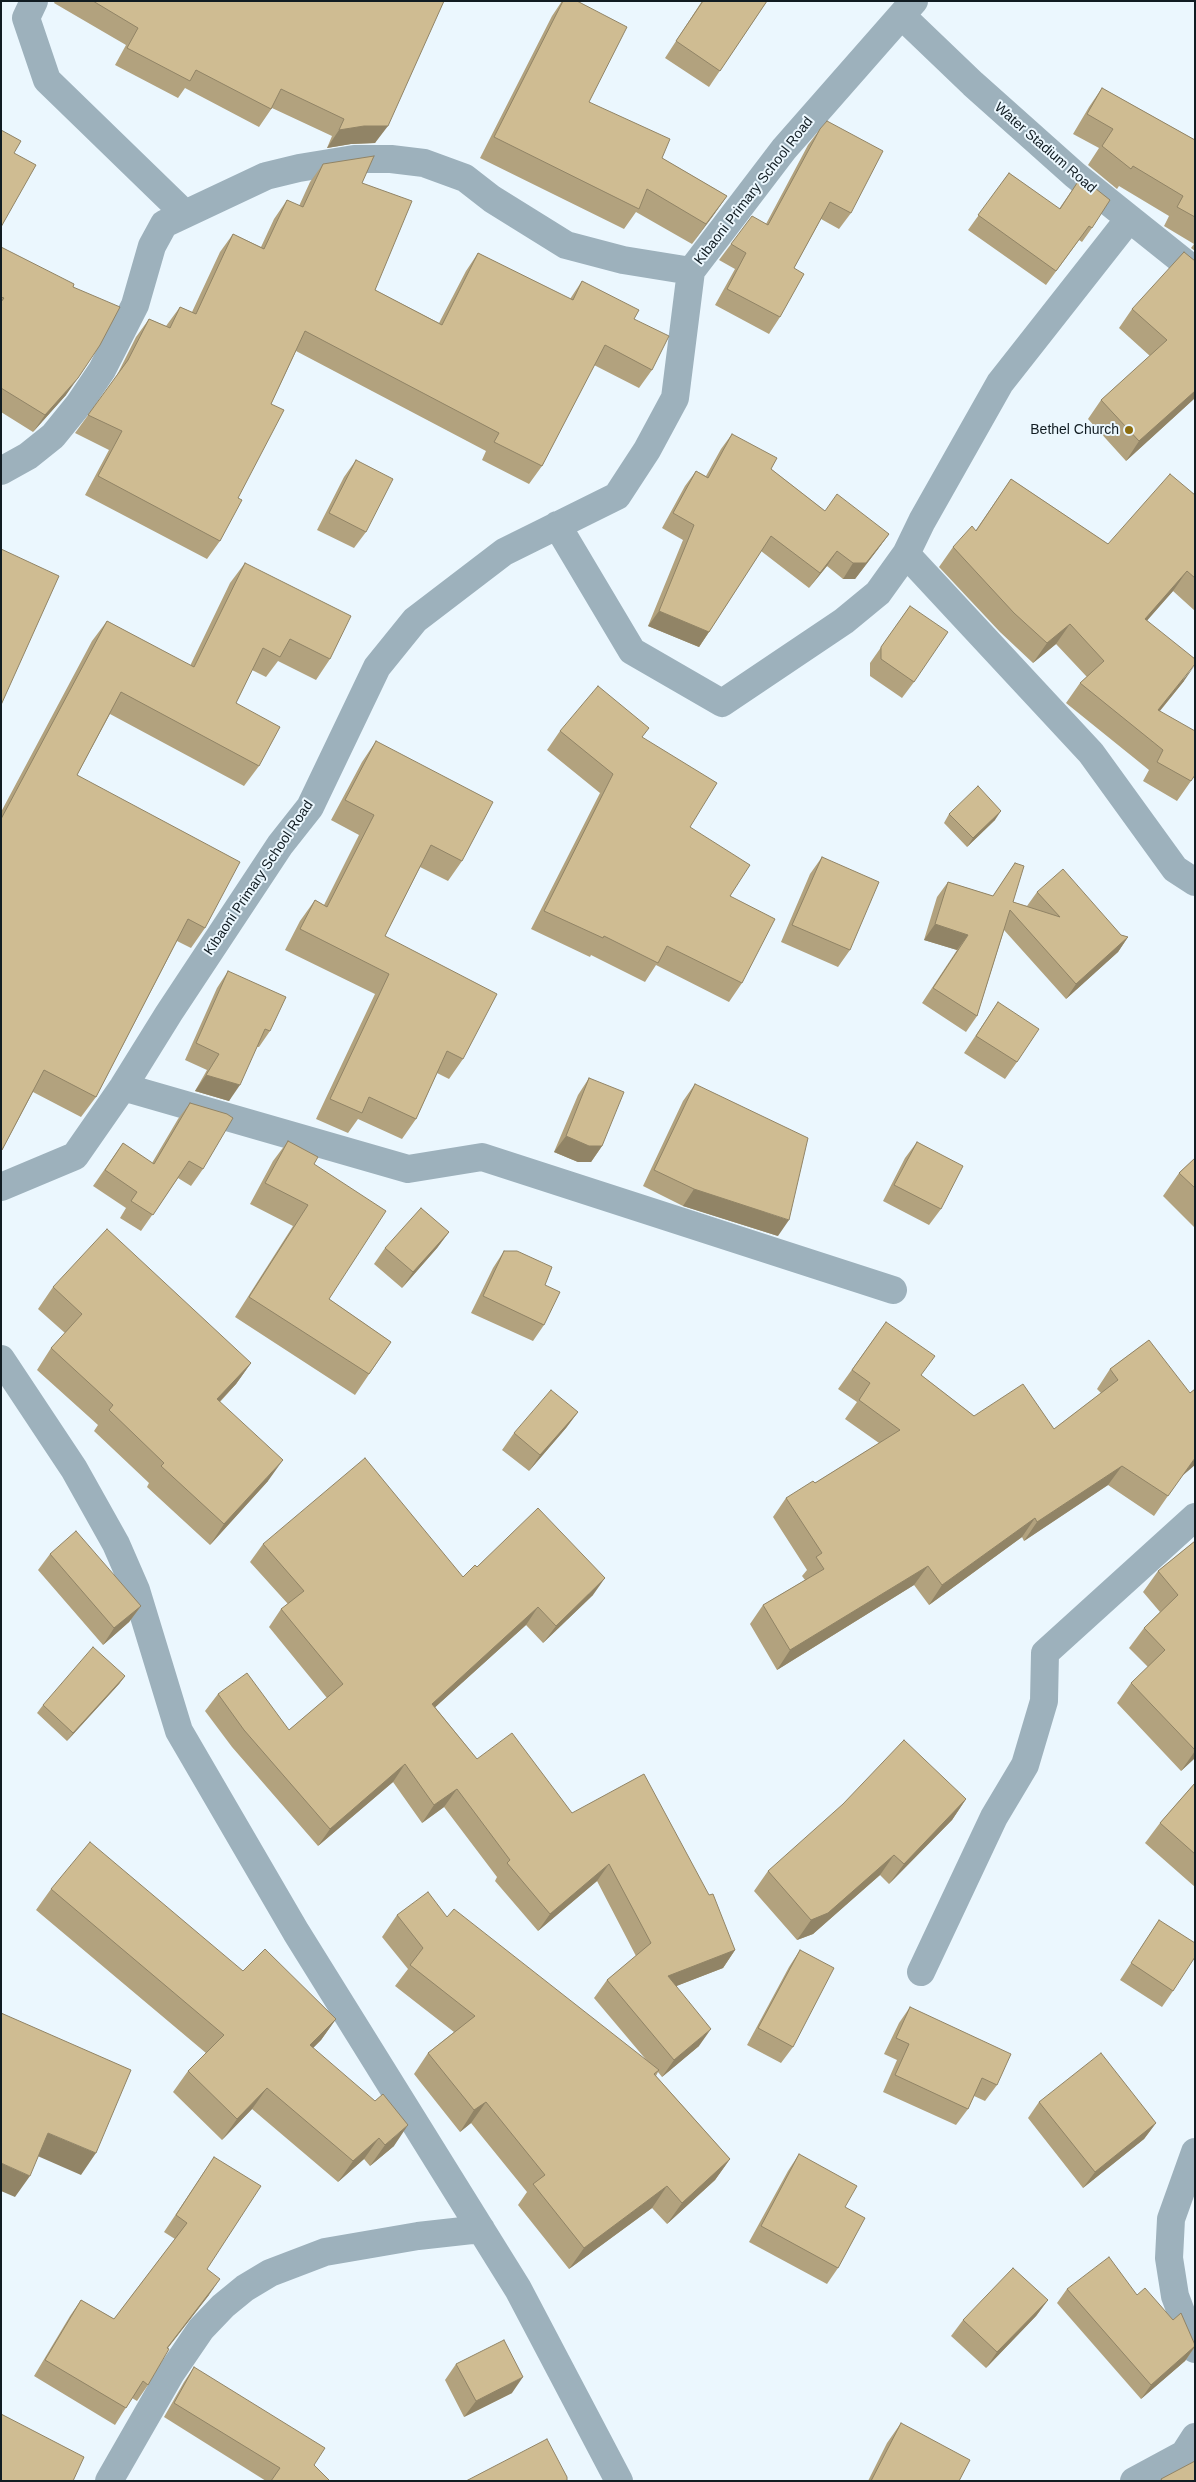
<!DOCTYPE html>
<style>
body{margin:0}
#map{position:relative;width:1196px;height:2482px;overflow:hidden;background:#ebf7fe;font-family:Helvetica,sans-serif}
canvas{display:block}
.frame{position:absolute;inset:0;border:2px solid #111c22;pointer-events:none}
</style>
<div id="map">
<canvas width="1196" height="2482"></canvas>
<div class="frame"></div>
</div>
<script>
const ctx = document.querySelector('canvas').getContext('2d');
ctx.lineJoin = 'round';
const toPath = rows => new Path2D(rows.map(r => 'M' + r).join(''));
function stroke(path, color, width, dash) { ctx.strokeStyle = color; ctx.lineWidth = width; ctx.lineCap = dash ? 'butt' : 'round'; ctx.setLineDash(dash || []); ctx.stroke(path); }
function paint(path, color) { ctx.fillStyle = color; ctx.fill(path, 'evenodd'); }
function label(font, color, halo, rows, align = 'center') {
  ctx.font = font + ' Helvetica,sans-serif'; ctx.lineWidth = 4; ctx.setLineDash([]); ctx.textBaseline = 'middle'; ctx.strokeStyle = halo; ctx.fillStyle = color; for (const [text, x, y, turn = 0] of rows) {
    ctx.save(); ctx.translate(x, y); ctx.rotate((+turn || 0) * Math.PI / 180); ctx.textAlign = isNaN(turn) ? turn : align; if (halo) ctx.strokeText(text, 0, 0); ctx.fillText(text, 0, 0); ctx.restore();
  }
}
stroke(toPath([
 [34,1,26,18,47,80,184,213],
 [902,16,973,84,1075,175,1195,271],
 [1,471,28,456,53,436,79,404,102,370,135,305,152,246,164,224,266,176,299,168,354,159,391,159,424,163,465,178,492,199,566,245,623,260,691,271],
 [557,525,632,651,722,703,844,621,878,593,906,554,922,521,1000,383,1129,219],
 [906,554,1091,753,1175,869,1195,882],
 [123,1087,408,1169,482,1157,893,1290],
 [1,1187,75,1156,123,1087,169,1013,280,845,310,807,377,667,415,620,504,552,617,496,647,450,675,398,691,271,784,149,914,1],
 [1,1359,74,1469,116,1544,136,1590,179,1731,296,1932,518,2289,619,2481],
 [921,1972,994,1817,1025,1765,1044,1701,1045,1653,1195,1517],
 [1195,2152,1171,2219,1169,2258,1175,2296,1195,2349],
 [109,2481,171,2373,201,2329,223,2306,245,2288,270,2273,325,2252,418,2236,481,2229],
 [1134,2481,1184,2454,1195,2437]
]), '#9db1bc', 28);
paint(toPath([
 [55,1,444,1,375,143,351,144,327,148,332,136,272,108,259,127,185,88,178,98,115,65,126,45,54,3],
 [562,1,577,1,589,102,662,158,727,196,692,244,636,212,624,229,480,158,552,16],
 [702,1,767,1,709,87,665,58],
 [1102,88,1195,140,1195,251,1191,248,1194,244,1164,226,1169,216,1119,186,1117,189,1088,165,1099,148,1073,134,1089,107],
 [820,129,851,213,839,229,821,219,794,268,780,317,769,334,715,305,735,269,719,260,731,244,766,224,808,145],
 [323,164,362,183,375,290,439,323,466,271,478,253,570,299,582,281,634,319,652,370,639,388,594,365,542,466,529,484,482,460,486,451,296,351,271,404,238,498,220,541,207,559,85,495,109,450,75,433,116,377,136,337,149,319,166,326,180,307,192,312,220,252,233,234,261,247,274,219,287,200,299,206,310,182],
 [1009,173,1059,209,1081,177,1092,228,1082,242,1079,240,1046,285,968,230],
 [1,247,73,287,66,395,33,432,1,412],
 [1195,261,1195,398,1126,461,1088,419,1101,400,1150,356,1119,328,1132,309],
 [732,434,771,469,825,511,889,534,878,549,855,579,843,579,827,566,809,588,761,551,709,632,699,647,648,626,683,540,662,528,685,486,696,471,706,476,721,449],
 [356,460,366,532,354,548,317,530,344,477],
 [1011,479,1108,544,1195,495,1195,611,1173,591,1147,620,1184,681,1160,711,1191,781,1177,801,1143,781,1149,770,1066,703,1080,683,1087,677,1056,644,1033,663,1000,632,939,567,953,547,976,530],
 [245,563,330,659,316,680,278,661,266,677,252,670,236,703,259,766,244,786,110,714,77,775,205,928,191,948,177,941,96,1097,81,1117,33,1092,1,1152,1,812,92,641,107,621,190,666,230,583],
 [910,606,914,682,902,698,870,676,870,663],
 [560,731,642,738,690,827,730,896,742,983,729,1002,656,965,645,982,591,955,590,957,531,929,600,793,547,750],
 [376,741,462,861,448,881,420,867,385,936,463,1059,449,1079,437,1073,416,1119,402,1139,358,1119,348,1133,316,1119,375,994,285,950,300,921,315,900,324,905,359,835,331,820,362,762],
 [949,814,995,820,967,847,944,823],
 [822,857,850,950,838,967,781,942,810,874],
 [1015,863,1013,902,1027,906,1037,892,1121,935,1128,937,1118,952,1066,999,1004,930,977,1016,966,1032,922,1003,957,950,924,940,937,897,948,882,993,896],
 [228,971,270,1031,259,1047,257,1047,229,1101,195,1091,207,1070,185,1060,217,988],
 [998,1002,1017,1062,1005,1079,964,1053],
 [589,1078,602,1146,591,1162,578,1162,554,1152,578,1095],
 [695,1084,778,1236,683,1206,643,1186,683,1101],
 [190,1103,203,1169,191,1186,178,1178,141,1231,120,1218,126,1208,93,1186,123,1143,152,1163,178,1119],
 [288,1141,314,1164,329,1299,391,1342,355,1395,235,1317,293,1226,250,1204,273,1161],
 [917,1142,941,1209,929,1225,883,1201,905,1158],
 [1195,1158,1195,1228,1163,1196,1179,1173],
 [449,1232,437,1248,402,1288,374,1264,385,1248],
 [504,1251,545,1285,544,1325,533,1341,471,1313,493,1268],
 [53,1287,251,1363,236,1384,220,1402,268,1481,210,1545,147,1487,149,1483,94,1431,98,1425,37,1370,51,1348,65,1333,38,1309],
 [886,1322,921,1375,974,1416,1054,1429,1101,1393,1097,1389,1110,1369,1149,1340,1181,1477,1154,1516,1108,1485,1024,1541,1022,1537,929,1605,914,1585,777,1670,750,1624,763,1605,805,1580,802,1576,807,1570,773,1517,786,1498,815,1483,879,1443,845,1419,857,1402,838,1389],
 [578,1412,566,1428,529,1471,502,1450,514,1433],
 [1195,1541,1195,1758,1181,1771,1117,1703,1131,1683,1148,1667,1129,1648,1144,1628,1160,1612,1143,1592,1158,1571],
 [263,1544,463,1577,477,1567,593,1595,543,1643,526,1625,435,1707,477,1759,572,1813,735,1950,723,1968,676,1986,699,2046,662,2077,658,2072,656,2076,730,2159,715,2180,667,2224,652,2208,569,2269,518,2205,527,2192,471,2123,460,2132,414,2074,428,2053,454,2032,395,1986,408,1969,382,1937,397,1915,447,1917,648,2062,594,1998,607,1980,636,1956,597,1881,538,1931,495,1881,497,1877,444,1807,422,1823,393,1782,318,1846,232,1747,205,1711,218,1694,289,1730,327,1698,269,1627,281,1609,288,1604,250,1562],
 [50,1554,141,1606,129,1622,103,1645,38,1570],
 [125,1676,119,1684,67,1741,37,1713,43,1705],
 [1195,1783,1195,1887,1145,1843,1160,1823],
 [966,1799,952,1820,889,1884,880,1875,813,1934,797,1940,754,1891,768,1871],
 [51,1889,243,1971,336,2019,321,2040,313,2048,394,2146,370,2166,364,2159,338,2182,252,2109,222,2140,173,2092,188,2071,206,2053,36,1910],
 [1159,1920,1173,1991,1162,2007,1120,1980],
 [800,1950,793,2047,781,2063,747,2045,789,1967],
 [910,2007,997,2085,985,2101,974,2096,968,2109,956,2125,883,2092,897,2060,884,2054,899,2023],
 [1039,2102,1156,2123,1144,2139,1083,2188,1028,2118],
 [799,2154,845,2207,838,2268,827,2284,749,2242,788,2171],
 [214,2157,207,2269,209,2295,168,2348,148,2385,137,2401,132,2398,115,2425,34,2376,70,2316,81,2300,114,2319,175,2239,164,2232],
 [1067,2289,1137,2295,1173,2320,1195,2347,1185,2361,1141,2399,1057,2303],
 [1048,2300,1036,2316,986,2368,951,2336,963,2320],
 [456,2364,512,2393,464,2417,445,2380],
 [194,2367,314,2465,330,2481,266,2481,164,2417,184,2382],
 [901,2423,959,2481,868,2481,887,2443]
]), '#b2a27e');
paint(toPath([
 [364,126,388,126,375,143,351,144,327,148,339,130],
 [727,196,713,216,692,244,706,224],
 [78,378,66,395,33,432,45,415],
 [1195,391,1195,398,1126,461,1139,441],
 [889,534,878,549,855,579,843,579,853,563],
 [837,551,827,566,809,588,820,573],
 [1187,571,1173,591,1131,639,1145,619],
 [659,611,709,632,699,647,648,626],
 [1070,624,1056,644,1033,663,1047,643],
 [1195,665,1184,681,1144,730,1158,710],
 [1001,811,995,820,967,847,973,838],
 [935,924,968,935,957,950,924,940],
 [1128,937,1118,952,1066,999,1076,984],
 [206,1075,240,1085,229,1101,195,1091],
 [566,1136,602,1146,591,1162,578,1162,554,1152],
 [694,1189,789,1220,778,1236,683,1206],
 [449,1232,437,1248,402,1288,413,1272],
 [251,1363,236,1384,202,1420,217,1399],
 [578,1412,566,1428,529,1471,540,1455],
 [1195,1458,1195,1465,1181,1477],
 [283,1460,268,1481,210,1545,224,1524],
 [1122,1466,1108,1485,1024,1541,1037,1522],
 [1035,1518,1022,1537,929,1605,942,1585],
 [928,1566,914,1585,777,1670,790,1650],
 [605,1578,593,1595,543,1643,556,1626],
 [141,1606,129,1622,103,1645,114,1628],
 [538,1607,526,1625,420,1721,432,1704],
 [125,1676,119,1684,67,1741,73,1733],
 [1195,1751,1195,1758,1181,1771],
 [405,1764,393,1782,318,1846,330,1829],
 [457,1789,444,1807,422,1823,434,1805],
 [966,1799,952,1820,889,1884,904,1864],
 [894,1855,880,1875,813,1934,797,1940,811,1920],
 [609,1864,597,1881,538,1931,550,1914],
 [735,1950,723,1968,656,1994,668,1976],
 [336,2019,321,2040,295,2066,310,2045],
 [711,2029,699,2046,662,2077,674,2060],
 [267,2088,252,2109,222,2140,237,2119],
 [486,2102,471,2123,460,2132,474,2110],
 [1156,2123,1144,2139,1083,2188,1095,2172],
 [408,2125,394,2146,370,2166,385,2145],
 [48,2133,96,2153,81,2175,33,2154],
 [379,2138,364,2159,338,2182,353,2161],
 [730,2159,715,2180,667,2224,682,2203],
 [1,2163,30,2176,15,2197,1,2191],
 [667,2186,652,2208,569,2269,584,2248],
 [220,2279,209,2295,155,2364,167,2348],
 [1048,2300,1036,2316,986,2368,997,2352],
 [1195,2346,1185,2361,1141,2399,1151,2385],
 [523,2377,512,2393,464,2417,476,2401]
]), '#918466');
const building = toPath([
 [93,1,444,1,388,126,364,126,339,130,344,119,281,89,271,109,196,70,190,81,127,48,138,28,93,1],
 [563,1,577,1,627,27,589,102,670,139,662,158,727,196,706,224,647,189,639,209,494,137,563,1],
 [703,1,767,1,720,71,676,41,703,1],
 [1102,88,1195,140,1195,217,1177,207,1183,196,1133,166,1131,169,1102,146,1113,129,1087,114,1102,88],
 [827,121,883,151,851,213,830,202,794,268,804,274,780,317,727,289,746,253,731,244,752,216,768,225,820,129,827,121],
 [1,130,21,141,14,153,36,165,1,227,1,130],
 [374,156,362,183,412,201,375,290,442,325,478,253,573,300,582,281,639,310,634,319,669,336,652,370,605,345,542,466,494,442,499,433,305,331,271,404,284,410,238,498,242,500,220,541,98,476,122,431,88,415,128,360,149,319,170,328,180,307,196,314,233,234,264,249,287,200,303,207,323,164,374,156],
 [1009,173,1060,209,1081,177,1110,200,1092,228,1089,226,1056,271,978,215,1009,173],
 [1,247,74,284,73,287,120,307,100,345,78,378,45,415,1,388,1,302,4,298,1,297,1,247],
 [1184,252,1195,261,1195,391,1139,441,1101,400,1167,340,1132,309,1184,252],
 [732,434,777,458,771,469,825,511,837,494,889,534,866,563,853,563,837,551,820,573,771,536,709,632,659,611,694,525,673,513,696,471,708,478,732,434],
 [356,460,393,479,366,532,329,513,356,460],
 [1170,474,1195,495,1195,578,1187,571,1145,619,1195,659,1195,664,1158,710,1195,731,1195,775,1191,781,1157,762,1163,750,1080,683,1104,661,1070,624,1047,643,1014,613,953,547,972,526,976,531,1011,479,1108,544,1170,474],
 [1,549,59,576,1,705,1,549],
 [245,563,351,616,330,659,290,639,280,657,263,648,236,703,280,727,259,766,121,692,77,775,240,862,205,928,188,919,96,1097,44,1070,2,1150,1,1150,1,819,107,621,194,667,245,563],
 [910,606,948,632,914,682,881,659,881,647,910,606],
 [598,686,649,728,642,737,717,783,690,827,750,865,730,896,775,919,742,983,667,946,658,963,604,936,603,938,544,911,613,774,560,731,598,686],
 [376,741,493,802,462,861,431,845,385,936,497,994,463,1059,447,1051,416,1119,369,1097,362,1113,330,1099,389,974,300,929,315,900,327,907,374,815,345,800,376,741],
 [978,786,1001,811,973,838,949,814,978,786],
 [822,857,879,882,850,950,792,925,822,857],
 [1015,863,1024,866,1013,902,1060,917,1037,892,1063,869,1121,935,1128,937,1076,984,1010,910,977,1016,933,988,968,935,935,924,948,882,993,896,1015,863],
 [228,971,286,997,270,1031,265,1029,240,1085,206,1075,219,1054,196,1043,228,971],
 [998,1002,1039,1029,1017,1062,976,1036,998,1002],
 [589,1078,624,1092,602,1146,589,1146,566,1136,589,1078],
 [695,1084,808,1138,789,1220,694,1189,654,1170,695,1084],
 [190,1103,227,1114,233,1118,203,1169,189,1161,153,1215,131,1201,137,1192,105,1170,123,1143,154,1164,190,1103],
 [288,1141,318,1157,314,1164,386,1211,329,1299,391,1342,369,1374,249,1297,308,1205,265,1183,288,1141],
 [917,1142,963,1166,941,1209,894,1185,917,1142],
 [1195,1158,1195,1188,1179,1173,1195,1158],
 [421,1208,449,1232,413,1272,385,1248,421,1208],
 [107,1229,251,1363,217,1399,283,1460,224,1524,161,1466,164,1463,109,1410,113,1405,51,1348,82,1314,53,1287,107,1229],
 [504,1251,517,1251,552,1267,545,1285,560,1292,544,1325,483,1296,504,1251],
 [886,1322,935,1356,921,1375,974,1416,1023,1384,1054,1429,1118,1380,1110,1369,1149,1340,1190,1393,1195,1389,1195,1458,1168,1496,1122,1466,1037,1522,1035,1518,942,1585,928,1566,790,1650,763,1605,824,1569,816,1557,822,1553,786,1498,813,1481,815,1483,900,1430,859,1400,870,1383,852,1370,886,1322],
 [551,1390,578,1412,540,1455,514,1433,551,1390],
 [365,1458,463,1577,475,1565,477,1567,538,1508,605,1578,556,1626,538,1607,432,1704,477,1759,512,1733,572,1813,644,1774,709,1895,713,1894,735,1950,668,1976,711,2029,674,2060,607,1980,651,1943,609,1864,550,1914,507,1863,510,1860,457,1789,434,1805,405,1764,330,1829,244,1730,218,1694,247,1673,289,1730,343,1684,281,1609,304,1591,263,1544,365,1458],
 [76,1531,141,1606,114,1628,50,1554,76,1531],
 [1195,1541,1195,1750,1131,1683,1165,1650,1144,1628,1178,1595,1158,1571,1195,1541],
 [93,1647,125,1676,73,1733,43,1705,93,1647],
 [904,1740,966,1799,904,1864,894,1855,828,1913,811,1920,768,1871,843,1804,904,1740],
 [1195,1783,1195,1854,1160,1823,1195,1783],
 [90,1842,243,1971,265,1949,336,2019,310,2045,375,2101,383,2094,408,2125,385,2145,379,2138,353,2161,267,2088,237,2119,188,2071,224,2035,51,1889,90,1842],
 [428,1892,447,1917,454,1909,659,2070,654,2074,730,2159,682,2203,667,2186,584,2248,533,2184,545,2175,486,2102,474,2110,428,2053,475,2016,410,1965,423,1948,397,1915,428,1892],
 [1159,1920,1195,1943,1195,1957,1173,1991,1131,1963,1159,1920],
 [800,1950,834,1968,793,2047,758,2028,800,1950],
 [910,2007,1011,2054,997,2085,982,2078,968,2109,895,2075,909,2044,896,2038,910,2007],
 [1,2013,131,2070,96,2153,48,2133,30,2176,1,2163,1,2013],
 [1101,2053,1156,2123,1095,2172,1039,2102,1101,2053],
 [799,2154,857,2186,845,2207,865,2218,838,2268,761,2226,799,2154],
 [214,2157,261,2186,207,2269,220,2279,167,2348,169,2349,148,2385,143,2381,126,2408,45,2360,81,2300,114,2319,187,2223,176,2215,214,2157],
 [1109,2257,1137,2295,1145,2288,1173,2320,1181,2313,1195,2345,1195,2346,1151,2385,1067,2289,1109,2257],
 [1013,2268,1048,2300,997,2352,963,2320,1013,2268],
 [504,2340,523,2377,476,2401,456,2364,504,2340],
 [194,2367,325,2448,314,2465,330,2481,271,2481,280,2468,174,2403,194,2367],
 [1,2414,84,2457,73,2481,1,2481,1,2414],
 [901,2423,970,2460,959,2481,871,2481,901,2423],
 [547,2439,567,2477,567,2481,466,2481,547,2439],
 [1195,2461,1195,2481,1162,2481,1161,2479,1195,2461]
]);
paint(building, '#cfbc92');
stroke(building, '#918466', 1);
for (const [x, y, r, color] of [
 [1129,430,5,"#8d6d10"]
]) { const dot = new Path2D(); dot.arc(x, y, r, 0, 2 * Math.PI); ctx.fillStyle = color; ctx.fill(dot); stroke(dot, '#ebf7fe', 2); }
label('14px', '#111c22', '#ebf7fe', [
 ["Water Stadium Road",1045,148,41],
 ["Kibaoni Primary School Road",754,191,-52],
 ["Kibaoni Primary School Road",259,878,-56]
]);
label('14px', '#111c22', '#ebf7fe', [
 ["Bethel Church",1119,430]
], 'right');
</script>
